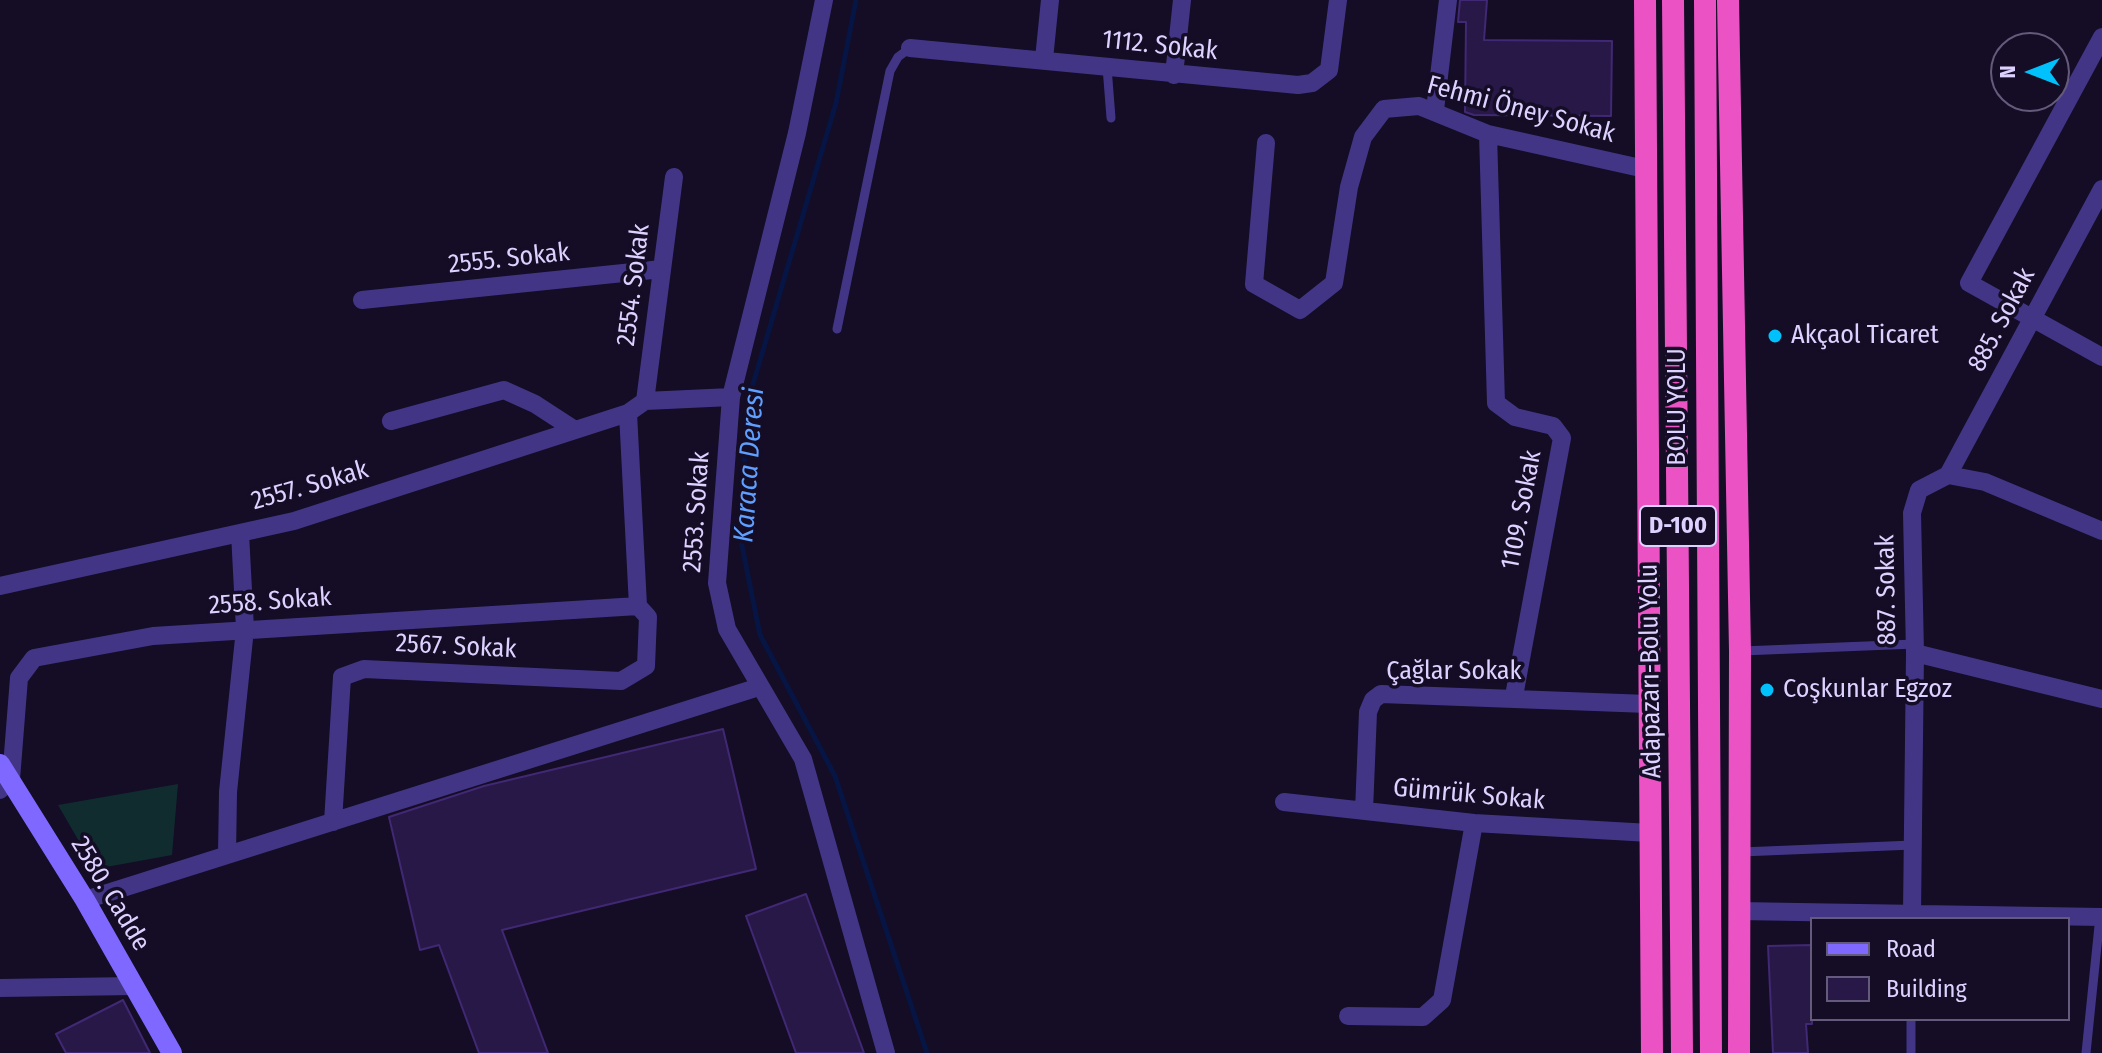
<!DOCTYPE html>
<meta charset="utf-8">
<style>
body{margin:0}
#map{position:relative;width:2102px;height:1053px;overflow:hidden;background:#140d25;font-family:"Fira Sans Condensed",sans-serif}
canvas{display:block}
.legend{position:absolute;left:1810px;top:917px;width:260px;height:104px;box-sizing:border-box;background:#140d25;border:2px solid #645b7c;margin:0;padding:10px 14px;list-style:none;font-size:24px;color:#dcd1ff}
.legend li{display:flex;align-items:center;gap:16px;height:40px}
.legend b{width:40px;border:2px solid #645b7c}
.north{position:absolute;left:1990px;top:32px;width:80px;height:80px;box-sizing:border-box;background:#140d25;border:2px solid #645b7c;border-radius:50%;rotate:270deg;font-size:22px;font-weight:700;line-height:32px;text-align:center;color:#dcd1ff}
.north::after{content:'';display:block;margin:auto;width:28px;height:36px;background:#00c1fc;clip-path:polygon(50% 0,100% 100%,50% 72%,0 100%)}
</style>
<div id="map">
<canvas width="2102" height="1053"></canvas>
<ul class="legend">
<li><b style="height:10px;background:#7f68ff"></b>Road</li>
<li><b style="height:22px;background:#281847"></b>Building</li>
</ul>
<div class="north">N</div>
</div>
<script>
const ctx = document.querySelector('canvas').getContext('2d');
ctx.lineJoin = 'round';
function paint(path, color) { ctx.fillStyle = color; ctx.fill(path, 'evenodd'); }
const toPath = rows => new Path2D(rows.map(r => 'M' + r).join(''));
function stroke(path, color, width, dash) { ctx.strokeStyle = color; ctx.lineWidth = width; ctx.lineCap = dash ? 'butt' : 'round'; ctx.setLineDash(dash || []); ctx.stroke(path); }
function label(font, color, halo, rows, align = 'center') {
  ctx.font = font + ' "Fira Sans Condensed",sans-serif'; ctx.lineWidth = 7; ctx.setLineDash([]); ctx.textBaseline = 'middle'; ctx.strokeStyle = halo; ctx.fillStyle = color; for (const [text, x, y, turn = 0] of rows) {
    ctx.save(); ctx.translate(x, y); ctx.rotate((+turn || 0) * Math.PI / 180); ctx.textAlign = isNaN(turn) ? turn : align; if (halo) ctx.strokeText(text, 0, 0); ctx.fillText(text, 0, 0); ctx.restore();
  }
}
paint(toPath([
 [178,784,172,855,95,869,58,805]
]), '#102c2f');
stroke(toPath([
 [856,0,836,103,748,401,740,536,760,635,835,776,927,1053]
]), '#071544', 5);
const building = toPath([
 [1460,0,1487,0,1484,40,1612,41,1611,116,1474,115,1465,112,1466,22,1458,22,1460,0],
 [723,729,756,869,502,930,548,1053,479,1053,439,945,420,950,389,817,484,786,723,729],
 [806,894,864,1053,796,1053,746,916,806,894],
 [1812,945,1812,1024,1806,1024,1808,1053,1773,1053,1768,946,1812,945],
 [123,1000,150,1053,66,1053,56,1034,123,1000]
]);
paint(building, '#281847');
stroke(building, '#412874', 2);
stroke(toPath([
 [1107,67,1111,118],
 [837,329,890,71,898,57,910,48],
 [1742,651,1915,644],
 [1741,852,1913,845],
 [1911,1053,1911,1019],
 [2086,1053,2100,916]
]), '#433586', 9);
stroke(toPath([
 [824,0,797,133,731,397,717,583,727,629,803,759,886,1053],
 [2102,37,1969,283,2102,357],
 [910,48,1298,85,1312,83,1329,70,1338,0],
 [1044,59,1050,0],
 [1174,75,1182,0],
 [1435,110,1448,0],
 [1488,134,1496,403,1515,417,1553,426,1562,438,1514,696],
 [1266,143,1254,284,1300,310,1334,283,1349,187,1363,137,1384,109,1419,106,1488,134,1645,169],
 [362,300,662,269],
 [645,401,674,177],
 [391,421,504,390,535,404,575,430],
 [1948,475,2102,189],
 [1948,475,1985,482,2102,531],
 [0,586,294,521,628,413],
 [638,606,628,413,645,401,731,397],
 [1915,653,2102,699],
 [0,790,11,779,19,678,34,658,153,636,638,606],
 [1284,802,1474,823,1650,833],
 [1364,811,1368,712,1373,700,1381,694,1648,704],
 [333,822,342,677,364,669,621,681,646,666,648,617,638,606],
 [227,855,228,792,245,629,240,533],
 [85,900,759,687],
 [1738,911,2102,917],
 [1912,913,1915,653,1912,513,1919,490,1948,475],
 [0,988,134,986],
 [1348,1016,1423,1017,1442,1000,1474,823]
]), '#433586', 18);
stroke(toPath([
 [0,764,85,900,172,1053]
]), '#7f68ff', 20);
stroke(toPath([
 [1645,0,1652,1053],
 [1673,0,1682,1053],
 [1705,0,1711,1053],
 [1728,0,1740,651,1739,1053]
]), '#eb52c4', 22);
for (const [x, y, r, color] of [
 [1775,336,8,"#00c1fc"],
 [1767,690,8,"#00c1fc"]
]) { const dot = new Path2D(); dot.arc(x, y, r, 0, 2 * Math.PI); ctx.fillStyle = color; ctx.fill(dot); stroke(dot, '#140d25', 3); }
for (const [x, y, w] of [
 [1678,526,76]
]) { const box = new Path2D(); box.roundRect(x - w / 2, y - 20, w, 40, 6); ctx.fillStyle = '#140d25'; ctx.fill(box); stroke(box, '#dcd1ff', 2); }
label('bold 24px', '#dcd1ff', null, [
 ["D-100",1678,526]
]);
label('26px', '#dcd1ff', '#140d25', [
 ["1112. Sokak",1160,46,6],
 ["Fehmi Öney Sokak",1521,110,15],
 ["2555. Sokak",509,259,-6],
 ["2554. Sokak",634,285,-83],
 ["885. Sokak",2002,320,-62],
 ["BOLU YOLU",1678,407,-90],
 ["2557. Sokak",310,486,-16],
 ["1109. Sokak",1522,510,-79],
 ["2553. Sokak",697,512,-86],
 ["887. Sokak",1887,590,-91],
 ["2558. Sokak",270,602,-4],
 ["2567. Sokak",456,647,3],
 ["Adapazarı-Bolu Yolu",1651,671,-91],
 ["Çağlar Sokak",1454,672],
 ["Gümrük Sokak",1469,795,5],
 ["2580. Cadde",110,894,59]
]);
label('26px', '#dcd1ff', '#140d25', [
 ["Akçaol Ticaret",1791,336],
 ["Coşkunlar Egzoz",1783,690]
], 'left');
label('italic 28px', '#5f9fff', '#140d25', [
 ["Karaca Deresi",750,465,-86]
]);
</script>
